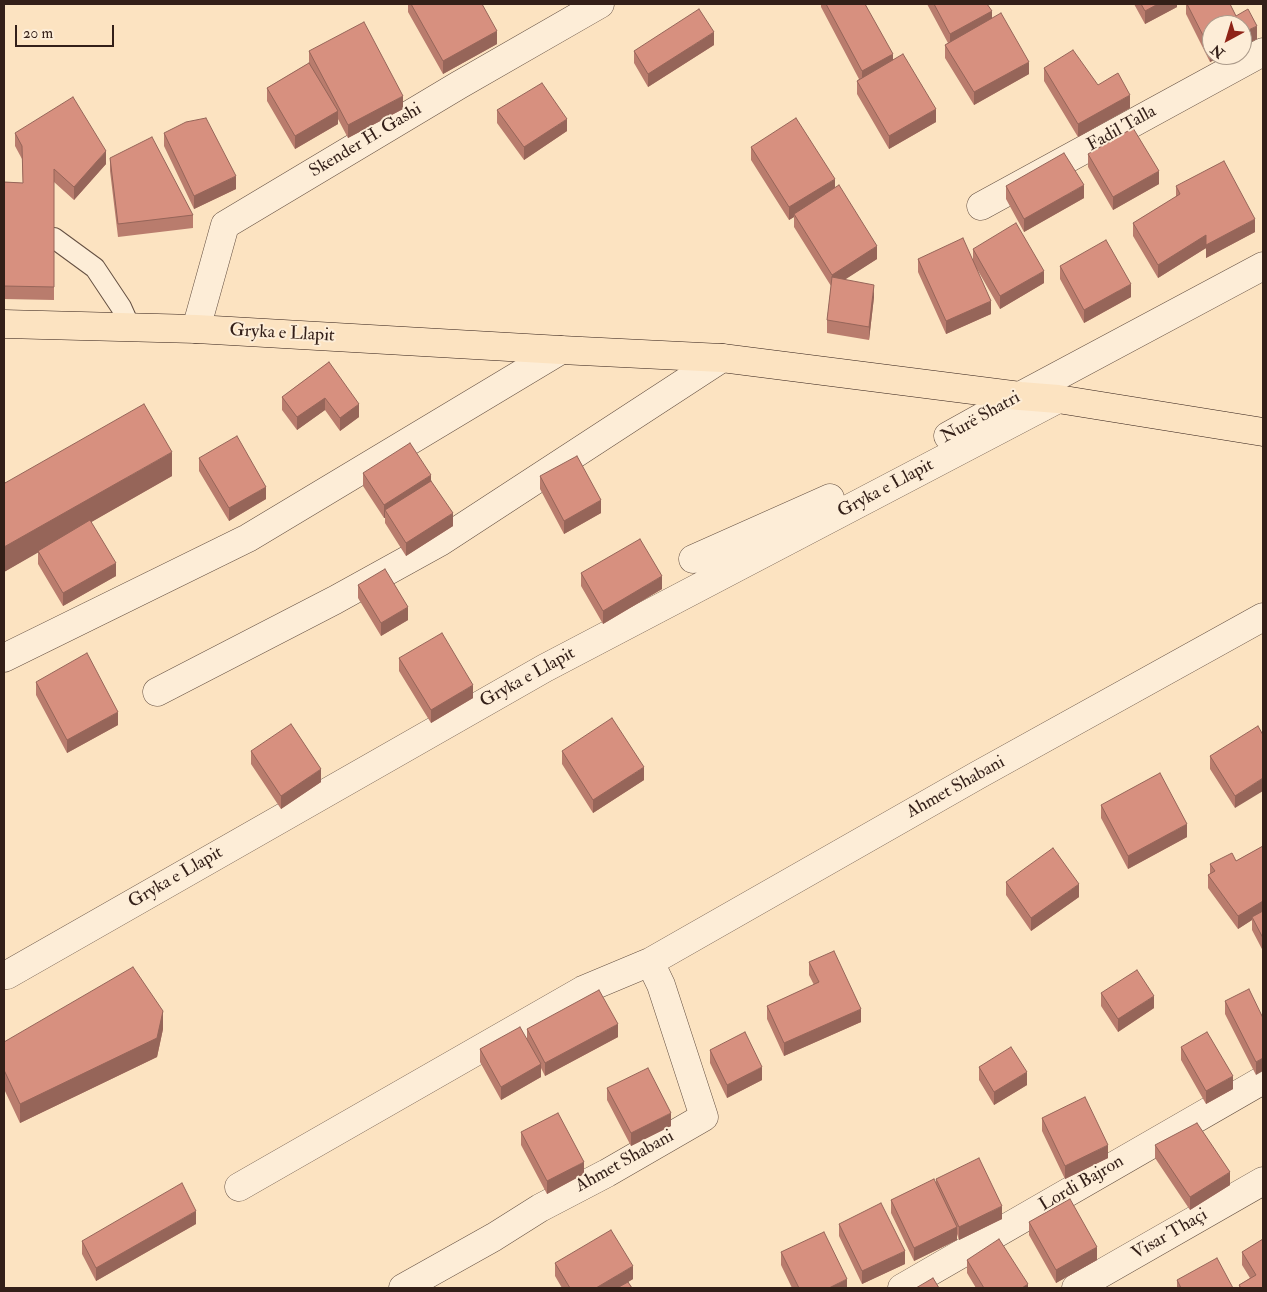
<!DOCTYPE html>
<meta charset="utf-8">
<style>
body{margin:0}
#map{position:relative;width:1267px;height:1292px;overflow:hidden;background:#fce3c1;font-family:"IM FELL Double Pica",serif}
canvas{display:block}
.frame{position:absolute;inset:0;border:5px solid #331f18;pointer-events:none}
.north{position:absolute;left:1202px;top:15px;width:50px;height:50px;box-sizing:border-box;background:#fdedd7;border:1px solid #ac9b8b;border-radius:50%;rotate:219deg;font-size:14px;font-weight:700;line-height:20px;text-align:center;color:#331f18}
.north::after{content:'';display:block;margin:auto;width:18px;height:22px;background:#8f2418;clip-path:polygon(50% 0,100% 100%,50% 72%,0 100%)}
.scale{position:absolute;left:15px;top:25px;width:99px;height:22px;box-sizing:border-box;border:2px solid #331f18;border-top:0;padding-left:6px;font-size:15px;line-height:18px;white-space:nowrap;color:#331f18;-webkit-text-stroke:4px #fdedd7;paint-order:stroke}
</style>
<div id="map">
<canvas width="1267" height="1292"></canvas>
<div class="frame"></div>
<div class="north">N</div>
<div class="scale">20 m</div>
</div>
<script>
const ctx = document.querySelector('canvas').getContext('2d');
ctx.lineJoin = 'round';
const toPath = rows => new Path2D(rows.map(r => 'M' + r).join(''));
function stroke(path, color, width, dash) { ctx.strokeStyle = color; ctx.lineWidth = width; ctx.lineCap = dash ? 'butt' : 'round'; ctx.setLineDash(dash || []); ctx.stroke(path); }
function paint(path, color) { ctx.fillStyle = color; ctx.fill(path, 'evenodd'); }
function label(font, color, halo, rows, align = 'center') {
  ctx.font = font + ' "IM FELL Double Pica",serif'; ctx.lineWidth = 4; ctx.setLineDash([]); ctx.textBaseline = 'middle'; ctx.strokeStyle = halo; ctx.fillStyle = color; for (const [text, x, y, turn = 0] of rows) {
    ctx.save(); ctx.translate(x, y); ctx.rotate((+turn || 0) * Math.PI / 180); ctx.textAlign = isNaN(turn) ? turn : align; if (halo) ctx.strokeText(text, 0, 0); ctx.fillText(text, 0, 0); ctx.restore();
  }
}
const service = toPath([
 [54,238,95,268,121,307,130,327]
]);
const minor = toPath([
 [981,206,1263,52],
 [196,329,225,225,459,85,600,4],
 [948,436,1020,396,1263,266],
 [693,559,830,498],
 [4,658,248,538,561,350],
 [157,692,335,600,440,542,722,358],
 [7,975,545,668,1058,399],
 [239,1187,583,990,650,962,978,775,1263,617],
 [403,1288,494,1237,540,1208,607,1173,704,1117,661,985,650,962],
 [902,1288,1263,1080],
 [1076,1288,1263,1181]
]);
const primary = toPath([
 [4,324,196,329,561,350,722,358,1020,396,1058,399,1263,432]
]);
stroke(service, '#655042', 22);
stroke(minor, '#655042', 29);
stroke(primary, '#331f18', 29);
stroke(service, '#fdedd7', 20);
stroke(minor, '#fdedd7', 28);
stroke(primary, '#fce3c1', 28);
paint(toPath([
 [408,4,482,4,497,44,443,74,408,12],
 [821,4,865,4,893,60,936,122,889,149,857,94,857,81,859,79,821,7],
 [927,4,987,4,992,18,1029,74,974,105,945,58,945,45,948,43],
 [1134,4,1177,4,1177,7,1145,24],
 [1186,4,1230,4,1236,16,1257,39,1242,46,1242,25,1212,55,1225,55,1210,62,1186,14],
 [714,45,648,87,634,63,634,51],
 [309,51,403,109,348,138,338,119,338,124,295,149,267,101,267,88,309,63],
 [1044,68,1098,85,1130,108,1078,137,1044,81],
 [497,110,567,131,524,160,497,123],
 [15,133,106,164,74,200,54,182,54,300,4,299,4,182,23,183,22,159,15,146],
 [164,133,236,189,194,209,164,146],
 [751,147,835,188,877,259,845,279,874,297,869,340,827,333,827,320,831,286,794,227,794,217,789,220,751,160],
 [1088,154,1159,184,1113,210,1088,167],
 [110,158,193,215,193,228,118,237,110,171],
 [1006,186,1084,198,1024,232,1006,199],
 [1176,186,1255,232,1206,258,1206,248,1158,278,1133,236,1133,223,1176,197],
 [973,249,1044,283,1000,309,977,269,991,314,946,334,918,272,918,259,973,260],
 [1060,266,1131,297,1084,323,1060,279],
 [329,362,359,417,340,431,325,410,297,430,282,410,282,397],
 [199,458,266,499,229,521,199,471],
 [363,473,431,481,453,526,406,556,385,523,385,518,384,518,363,486],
 [172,476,91,522,116,576,63,606,38,564,38,552,4,572,4,481,5,483],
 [540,476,601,513,564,534,540,489],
 [581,573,662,589,603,624,581,586],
 [358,585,408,620,381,636,358,598],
 [399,658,473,698,431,723,399,671],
 [36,682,118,725,67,753,36,695],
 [1263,735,1235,808,1210,769,1210,756],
 [251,751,321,782,281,809,251,764],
 [562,751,644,780,593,813,562,764],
 [1101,805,1187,837,1128,869,1101,818],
 [1263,846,1263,951,1252,930,1252,920,1238,929,1208,888,1208,875,1210,874,1210,864,1236,861],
 [1006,882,1079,897,1031,931,1006,895],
 [809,962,861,1022,784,1056,767,1019,767,1006,814,985,809,975],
 [1101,993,1154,1008,1118,1032,1101,1006],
 [1225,1001,1263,1018,1256,1075,1225,1014],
 [163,1029,157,1057,20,1123,4,1089,4,1042],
 [527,1029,618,1037,545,1076,541,1068,541,1077,501,1100,480,1062,480,1049,527,1040],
 [1181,1047,1233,1089,1206,1104,1181,1060],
 [710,1050,762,1080,727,1098,710,1063],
 [979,1067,1027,1085,994,1105,979,1080],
 [607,1088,671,1126,631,1146,607,1100],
 [1262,1114,1263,1114,1263,1129,1262,1127],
 [1042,1118,1108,1158,1065,1179,1042,1131],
 [521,1132,584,1174,547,1194,521,1145],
 [1155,1145,1230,1185,1190,1210,1155,1158],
 [936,1179,1002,1219,959,1240,957,1234,957,1240,914,1261,891,1213,891,1200,936,1185],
 [1029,1222,1097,1260,1056,1283,1029,1235],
 [196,1224,96,1281,82,1254,82,1241],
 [839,1224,905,1264,862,1284,839,1236],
 [1263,1239,1263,1288,1239,1288,1239,1285,1250,1278,1242,1265,1242,1252],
 [781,1252,847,1288,792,1288,781,1265],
 [967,1260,1028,1288,976,1288,967,1273],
 [555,1263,633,1279,628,1282,632,1288,562,1288,555,1276],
 [1177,1280,1233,1288,1177,1288]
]), '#b97c6d');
paint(toPath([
 [1158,4,1177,4,1177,7,1145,24,1145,11],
 [992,11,992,24,950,47,950,34],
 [1257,26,1257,39,1242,46,1242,33],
 [497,31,497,44,443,74,443,61],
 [714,32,714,45,648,87,648,74],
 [1210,49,1212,49,1212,55,1225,55,1210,62],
 [893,54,893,67,862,84,862,71],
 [1029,62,1029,74,974,105,974,92],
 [1130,95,1130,108,1078,137,1078,124],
 [403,96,403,109,348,138,348,125],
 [936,109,936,122,889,149,889,136],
 [338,111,338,124,295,149,295,136],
 [567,119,567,131,524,160,524,147],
 [106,151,106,164,74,200,74,187],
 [1159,171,1159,184,1113,210,1113,197],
 [236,176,236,189,194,209,194,196],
 [835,179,835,192,794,214,794,217,789,220,789,207],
 [1084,185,1084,198,1024,232,1024,219],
 [1255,219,1255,232,1206,258,1206,245],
 [1206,235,1206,248,1158,278,1158,265],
 [877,246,877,259,832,288,832,275],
 [1044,271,1044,283,1000,309,1000,296],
 [1131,284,1131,297,1084,323,1084,310],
 [874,285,874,297,869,340,869,327],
 [991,301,991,314,946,334,946,321],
 [325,398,325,410,297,430,297,417],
 [359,404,359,417,340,431,340,418],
 [172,452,172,476,4,572,4,547],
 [431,475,431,488,385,510,385,518,384,518,384,505],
 [266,487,266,499,229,521,229,508],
 [601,500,601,513,564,534,564,521],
 [453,513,453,526,406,556,406,543],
 [116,563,116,576,63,606,63,593],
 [662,576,662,589,603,624,603,611],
 [408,607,408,620,381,636,381,623],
 [473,685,473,698,431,723,431,710],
 [118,712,118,725,67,753,67,740],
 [644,767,644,780,593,813,593,800],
 [321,769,321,782,281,809,281,796],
 [1263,778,1263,791,1235,808,1235,796],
 [1187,824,1187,837,1128,869,1128,856],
 [1079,884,1079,897,1031,931,1031,918],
 [1263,901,1263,914,1252,917,1252,920,1238,929,1238,916],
 [1154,996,1154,1008,1118,1032,1118,1019],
 [861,1009,861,1022,784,1056,784,1043],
 [163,1011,163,1029,157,1057,20,1123,20,1104],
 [618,1024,618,1037,545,1076,545,1063],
 [1263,1058,1263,1071,1256,1075,1256,1062],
 [541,1064,541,1077,501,1100,501,1087],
 [762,1067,762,1080,727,1098,727,1085],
 [1027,1072,1027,1085,994,1105,994,1092],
 [1233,1076,1233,1089,1206,1104,1206,1091],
 [671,1113,671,1126,631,1146,631,1133],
 [1108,1145,1108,1158,1065,1179,1065,1166],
 [584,1162,584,1174,547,1194,547,1181],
 [1230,1172,1230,1185,1190,1210,1190,1197],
 [1002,1206,1002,1219,959,1240,959,1227],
 [196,1211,196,1224,96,1281,96,1268],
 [957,1227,957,1240,914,1261,914,1248],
 [1097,1247,1097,1260,1056,1283,1056,1270],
 [905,1251,905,1264,862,1284,862,1271],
 [633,1266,633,1279,618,1288,596,1288],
 [847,1279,847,1288,829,1288],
 [1028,1284,1028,1288,1022,1288]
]), '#966559');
const building = toPath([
 [411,4,482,4,497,31,443,61,411,4],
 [826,4,865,4,893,54,862,71,826,4],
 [934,4,987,4,992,11,950,34,934,4],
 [1141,4,1158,4,1145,11,1141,4],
 [1187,4,1230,4,1236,16,1248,9,1257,26,1242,33,1242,25,1212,25,1212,49,1210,49,1187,4],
 [699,9,714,32,648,74,634,51,699,9],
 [1001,13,1029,62,974,92,945,45,1001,13],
 [364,22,403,96,348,125,309,51,364,22],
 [1073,50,1098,85,1118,73,1130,95,1078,124,1044,68,1073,50],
 [903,54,936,109,889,136,857,81,903,54],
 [309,63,338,111,295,136,267,88,309,63],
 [542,83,567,119,524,147,497,110,542,83],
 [73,97,106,151,74,187,54,169,54,287,4,286,4,182,23,183,22,146,15,133,73,97],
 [206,118,236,176,194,196,164,133,186,122,206,118],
 [796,118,835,179,789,207,751,147,796,118],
 [1133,128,1159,171,1113,197,1088,154,1133,128],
 [152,137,193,215,118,224,110,158,152,137],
 [1064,153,1084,185,1024,219,1006,186,1064,153],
 [1224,161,1255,219,1206,245,1206,235,1158,265,1133,223,1180,194,1176,186,1224,161],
 [839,185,877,246,832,275,794,214,839,185],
 [1016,223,1044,271,1000,296,973,249,1016,223],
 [963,238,991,301,946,321,918,259,963,238],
 [1106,240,1131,284,1084,310,1060,266,1106,240],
 [832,277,874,285,869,327,827,320,832,277],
 [329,362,359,404,340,418,325,398,297,417,282,397,329,362],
 [144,404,172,452,4,547,4,481,5,483,144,404],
 [237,436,266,487,229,508,199,458,237,436],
 [410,443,431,475,384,505,363,473,410,443],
 [577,456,601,500,564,521,540,476,577,456],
 [431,481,453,513,406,543,385,510,431,481],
 [90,520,116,563,63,593,38,551,90,520],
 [640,539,662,576,603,611,581,573,640,539],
 [385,569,408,607,381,623,358,585,385,569],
 [442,633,473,685,431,710,399,658,442,633],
 [87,653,118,712,67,740,36,682,87,653],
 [612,718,644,767,593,800,562,751,612,718],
 [291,724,321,769,281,796,251,751,291,724],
 [1258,726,1263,735,1263,778,1235,796,1210,756,1258,726],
 [1160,773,1187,824,1128,856,1101,805,1160,773],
 [1263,846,1263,901,1238,916,1208,875,1215,871,1210,864,1232,853,1236,861,1263,846],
 [1053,848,1079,884,1031,918,1006,882,1053,848],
 [1263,911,1263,938,1252,917,1263,911],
 [834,951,861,1009,784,1043,767,1006,819,982,809,962,834,951],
 [133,967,163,1011,157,1038,20,1104,4,1070,4,1042,133,967],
 [1137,970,1154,996,1118,1019,1101,993,1137,970],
 [1249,989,1263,1018,1263,1058,1256,1062,1225,1001,1249,989],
 [599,990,618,1024,545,1063,527,1029,599,990],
 [520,1027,541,1064,501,1087,480,1049,520,1027],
 [745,1032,762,1067,727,1085,710,1050,745,1032],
 [1207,1032,1233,1076,1206,1091,1181,1047,1207,1032],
 [1011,1047,1027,1072,994,1092,979,1067,1011,1047],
 [648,1068,671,1113,631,1133,607,1088,648,1068],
 [1085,1097,1108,1145,1065,1166,1042,1118,1085,1097],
 [558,1113,584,1162,547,1181,521,1132,558,1113],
 [1197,1123,1230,1172,1190,1197,1155,1145,1197,1123],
 [979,1158,1002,1206,959,1227,936,1179,979,1158],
 [934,1179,957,1227,914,1248,891,1200,934,1179],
 [182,1183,196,1211,96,1268,82,1241,182,1183],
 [1070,1199,1097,1247,1056,1270,1029,1222,1070,1199],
 [881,1203,905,1251,862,1271,839,1224,881,1203],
 [611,1230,633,1266,596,1288,570,1288,555,1263,611,1230],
 [824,1232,847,1279,829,1288,799,1288,781,1252,824,1232],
 [999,1239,1028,1284,1022,1288,984,1288,967,1260,999,1239],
 [1263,1239,1263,1288,1241,1288,1239,1285,1256,1275,1242,1252,1263,1239],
 [1217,1258,1233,1288,1181,1288,1177,1280,1217,1258],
 [933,1278,939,1288,916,1288,933,1278],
 [628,1282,632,1288,617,1288,628,1282]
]);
paint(building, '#d7907f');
stroke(building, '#966559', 1);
label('18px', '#331f18', '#fdedd7', [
 ["Fadil Talla",1122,129,-29],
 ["Skender H. Gashi",366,141,-31],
 ["Gryka e Llapit",282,334,3],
 ["Nurë Shatri",981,418,-29],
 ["Gryka e Llapit",886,489,-28],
 ["Gryka e Llapit",528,678,-29],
 ["Ahmet Shabani",956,788,-29],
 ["Gryka e Llapit",176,878,-30],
 ["Ahmet Shabani",625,1162,-29],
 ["Lordi Bajron",1082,1184,-30],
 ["Visar Thaçi",1170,1235,-30]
]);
</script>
